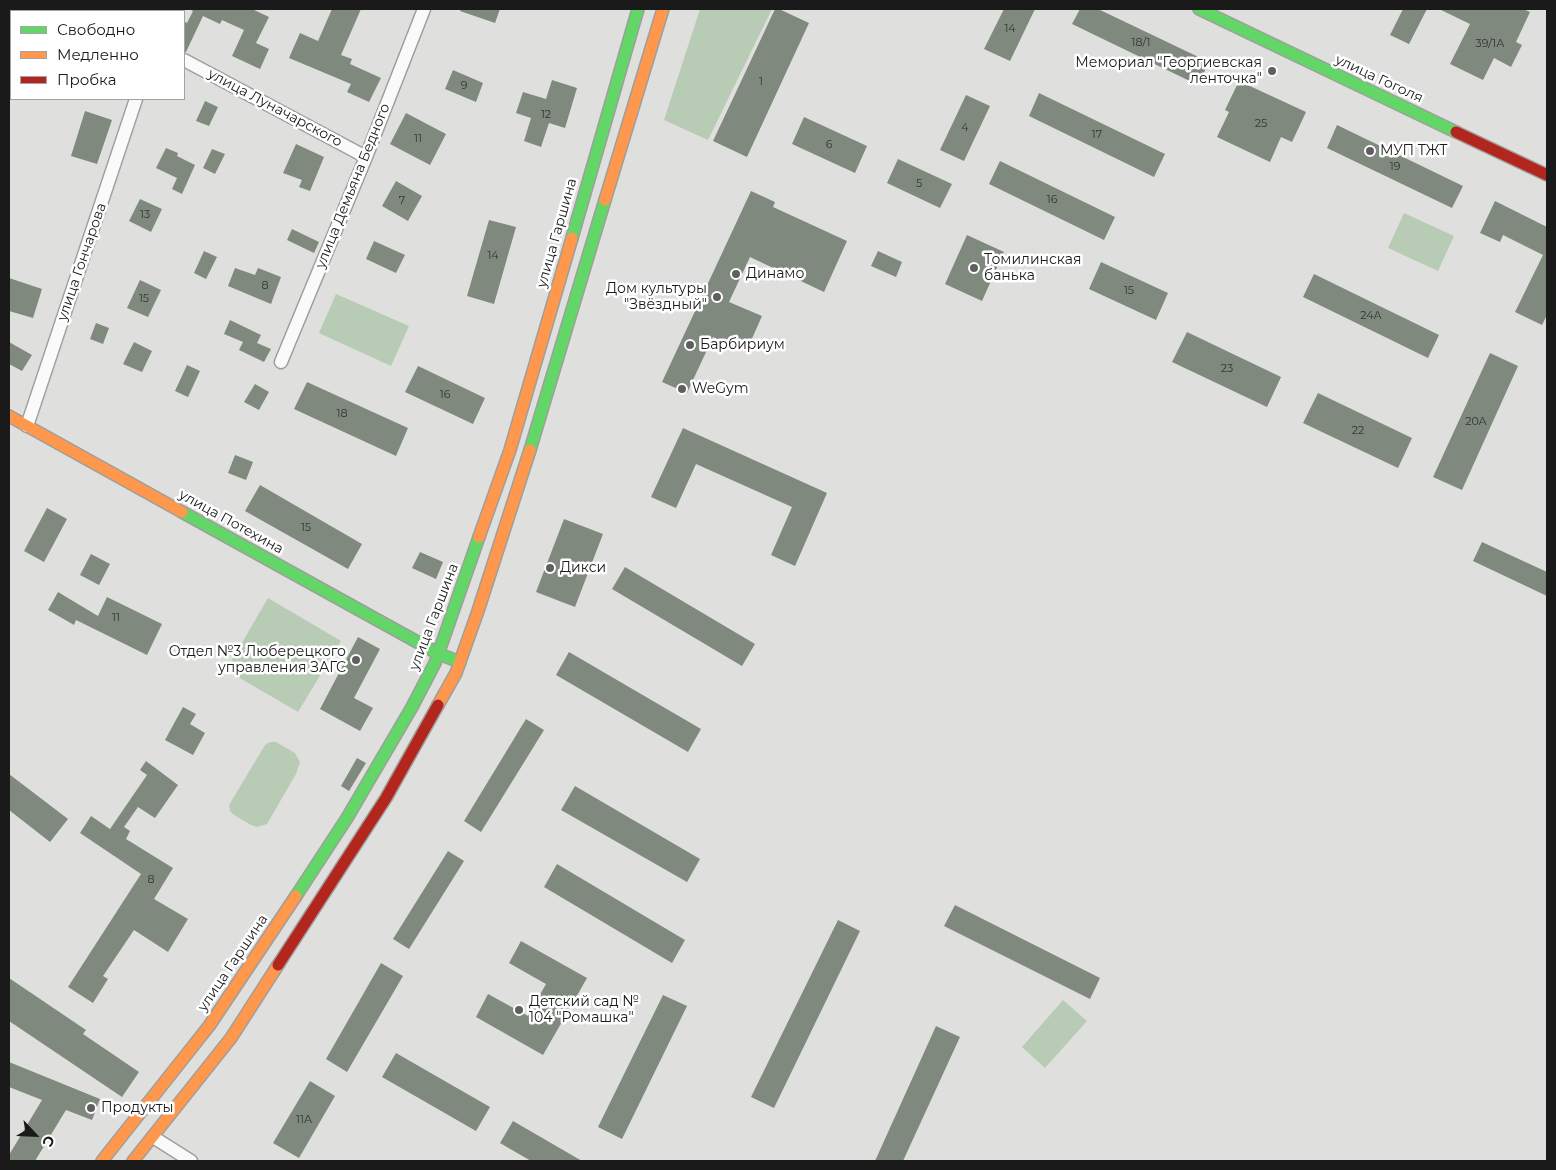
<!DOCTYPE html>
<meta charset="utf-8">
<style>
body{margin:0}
#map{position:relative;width:1556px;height:1170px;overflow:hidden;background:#dfe0de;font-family:Montserrat,sans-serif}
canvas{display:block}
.frame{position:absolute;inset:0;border:10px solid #191a19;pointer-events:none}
.legend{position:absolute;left:10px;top:10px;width:175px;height:90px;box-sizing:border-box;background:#fff;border:1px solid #a3a3a3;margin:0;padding:6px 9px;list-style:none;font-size:15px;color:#191a19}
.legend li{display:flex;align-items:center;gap:10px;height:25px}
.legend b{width:25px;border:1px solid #a3a3a3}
.north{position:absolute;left:10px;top:1110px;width:50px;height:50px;-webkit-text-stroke:4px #fff;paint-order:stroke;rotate:115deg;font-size:14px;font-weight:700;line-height:20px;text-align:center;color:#191a19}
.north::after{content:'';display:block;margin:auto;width:18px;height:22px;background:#191a19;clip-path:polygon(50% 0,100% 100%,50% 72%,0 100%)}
</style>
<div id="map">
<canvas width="1556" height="1170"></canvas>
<div class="frame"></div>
<ul class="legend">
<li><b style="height:6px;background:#63d668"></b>Свободно</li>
<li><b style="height:6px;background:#ff974d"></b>Медленно</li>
<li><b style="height:6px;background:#b3261e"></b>Пробка</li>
</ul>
<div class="north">С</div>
</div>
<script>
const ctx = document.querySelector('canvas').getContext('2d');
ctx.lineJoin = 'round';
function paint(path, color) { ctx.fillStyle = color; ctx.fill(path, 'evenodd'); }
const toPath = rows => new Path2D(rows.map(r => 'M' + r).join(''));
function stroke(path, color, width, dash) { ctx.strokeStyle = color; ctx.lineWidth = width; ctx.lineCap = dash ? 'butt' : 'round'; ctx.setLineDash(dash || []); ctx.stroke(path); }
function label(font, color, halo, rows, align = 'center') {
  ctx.font = font + ' Montserrat,sans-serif'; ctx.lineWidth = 5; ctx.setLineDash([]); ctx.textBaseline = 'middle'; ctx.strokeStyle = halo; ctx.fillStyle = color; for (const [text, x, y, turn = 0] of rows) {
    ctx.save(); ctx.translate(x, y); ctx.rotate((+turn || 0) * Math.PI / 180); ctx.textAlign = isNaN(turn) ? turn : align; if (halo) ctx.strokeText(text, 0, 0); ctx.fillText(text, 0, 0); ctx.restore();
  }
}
paint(toPath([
 [700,9,772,9,708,140,664,120],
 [1404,213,1454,236,1438,271,1388,248],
 [336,294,409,326,391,366,319,333],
 [268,598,341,641,298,712,226,670],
 [270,742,276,742,295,753,300,762,296,774,267,824,257,827,251,825,234,815,230,811,229,805,265,745],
 [1063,1000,1087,1021,1045,1068,1022,1047]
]), '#b8cbb4');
paint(toPath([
 [189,9,252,9,269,17,256,43,269,49,260,69,232,56,244,30,222,20,220,24,203,16,186,52,184,52,184,21,187,23,193,11],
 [332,9,361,9,341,55,352,59,350,64,381,78,369,102,347,92,351,84,289,58,300,33,318,41],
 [461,9,500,9,495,23,460,11],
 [775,9,779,9,809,23,747,157,713,141],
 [1004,9,1035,9,1010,61,984,49],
 [1080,9,1098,9,1209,62,1198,85,1072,24],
 [1403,9,1427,9,1409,44,1390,35],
 [1439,9,1523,9,1530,12,1516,42,1522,45,1511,67,1494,58,1483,80,1450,64,1470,24],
 [453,70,483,83,476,102,445,89],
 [552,80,577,88,565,128,549,123,541,147,524,141,531,118,516,113,523,92,546,99],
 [1239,81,1306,112,1292,142,1281,137,1270,162,1217,137,1229,112,1225,110],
 [1039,93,1165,154,1154,177,1029,116],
 [966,95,990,106,964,161,940,150],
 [205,101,218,107,209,126,196,121],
 [85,111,112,120,97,164,71,156],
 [406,113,446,134,430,165,390,144],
 [804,117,867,146,855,173,792,144],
 [1337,125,1463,186,1452,208,1327,148],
 [296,144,324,157,310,191,299,187,302,180,283,173],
 [166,148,178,153,177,156,195,165,182,194,172,189,177,178,156,168],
 [212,149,225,154,215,174,203,168],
 [898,159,952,184,940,208,887,183],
 [1000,161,1115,217,1104,240,989,184],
 [396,181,422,196,408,221,382,206],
 [751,191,775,202,773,207,847,241,824,292,750,257,729,302,762,316,746,352,713,337,687,393,662,382],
 [140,199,162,209,151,232,129,221],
 [1495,201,1547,227,1547,315,1542,325,1515,312,1543,255,1503,235,1500,242,1480,233],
 [489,220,516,227,494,304,467,296],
 [292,229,319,242,314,253,287,240],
 [967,235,1004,252,982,301,945,284],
 [374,241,405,255,396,273,366,259],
 [204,251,217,257,206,279,194,273],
 [878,251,902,262,896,277,871,266],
 [1101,262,1168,293,1156,320,1089,289],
 [235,268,255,275,258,268,281,277,271,304,228,286],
 [1314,274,1439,335,1428,358,1303,297],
 [9,278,42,289,33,318,9,311],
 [140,280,161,290,148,317,127,308],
 [230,320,261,335,257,343,271,349,264,362,239,350,243,342,224,334],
 [96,323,109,328,103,344,90,339],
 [1187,332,1281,377,1267,407,1172,362],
 [9,342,32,355,22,371,9,364],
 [134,342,152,351,142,372,123,364],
 [1490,353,1518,366,1462,490,1433,477],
 [187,365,200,371,188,397,175,391],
 [418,366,485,398,473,424,405,392],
 [307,382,408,428,396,456,294,409],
 [255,384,269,392,259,410,244,402],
 [1318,393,1412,438,1398,468,1303,423],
 [683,428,827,493,795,566,771,555,792,507,696,464,676,508,651,497],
 [235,455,253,462,246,480,228,473],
 [260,485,362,544,348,569,245,511],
 [47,508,67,519,44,562,24,551],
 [564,519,603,534,575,607,536,592],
 [1482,542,1547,572,1547,596,1473,561],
 [420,552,443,562,436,579,412,568],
 [91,554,110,564,99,585,80,575],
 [625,567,755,644,742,666,612,589],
 [58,592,98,616,107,597,162,624,147,655,76,620,74,625,48,610],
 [358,637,380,649,354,698,373,708,360,731,320,709],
 [569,652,701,729,688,752,556,675],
 [183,707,196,714,190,724,205,733,193,755,165,740],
 [526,719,544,730,481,832,464,821],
 [357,758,366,763,349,791,341,786],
 [146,761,178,785,155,818,138,807,124,827,130,831,126,839,173,868,154,899,188,919,168,952,134,930,103,976,108,979,93,1003,68,987,141,874,80,833,91,816,110,829,147,775,140,770],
 [9,774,68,819,50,842,9,810],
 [575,786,700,859,687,882,561,810],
 [448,851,464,861,409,949,393,939],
 [557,864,685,940,672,963,544,887],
 [955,905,1100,978,1090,999,944,926],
 [838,920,860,931,774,1108,751,1097],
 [521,941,587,978,543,1055,476,1017,488,994,528,1016,546,984,509,963],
 [381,963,403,976,347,1072,326,1059],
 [9,978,86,1030,83,1034,139,1072,122,1097,9,1021],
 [663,995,687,1006,622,1139,598,1127],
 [936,1026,960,1037,903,1161,875,1161],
 [396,1053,490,1107,476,1131,382,1077],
 [9,1062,100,1099,92,1120,66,1110,35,1161,9,1161,9,1155,42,1100,9,1087],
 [310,1081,335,1096,299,1158,273,1143],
 [513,1121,582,1161,531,1161,500,1143]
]), '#7f897d');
const street = toPath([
 [69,9,75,11],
 [166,11,167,9],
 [184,60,366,157],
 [281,362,366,157,424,9],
 [27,426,136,99],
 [153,1137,191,1161]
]);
const fast = toPath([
 [1199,9,1456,132],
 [572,238,638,9],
 [530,450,605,200],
 [182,512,439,654,460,662],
 [296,896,347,818,412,707,435,663,479,537]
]);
const slow = toPath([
 [605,200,663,9],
 [9,416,182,512],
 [479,537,510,450,572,238],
 [438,705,456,673,478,611,530,450],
 [102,1161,209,1026,296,896],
 [133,1161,231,1038,278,965]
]);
const jam = toPath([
 [1456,132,1547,175],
 [278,965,386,798,438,705]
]);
stroke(street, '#9e9f9d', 15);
stroke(fast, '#9e9f9d', 14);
stroke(slow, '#9e9f9d', 14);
stroke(jam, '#9e9f9d', 14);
stroke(street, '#fafafa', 12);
stroke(fast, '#63d668', 11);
stroke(slow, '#ff974d', 11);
stroke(jam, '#b3261e', 11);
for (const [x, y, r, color] of [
 [1272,71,5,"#5e5f5e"],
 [1370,151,5,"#5e5f5e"],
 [974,268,5,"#5e5f5e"],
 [736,274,5,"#5e5f5e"],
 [717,297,5,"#5e5f5e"],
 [690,345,5,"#5e5f5e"],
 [682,389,5,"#5e5f5e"],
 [550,568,5,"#5e5f5e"],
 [356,660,5,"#5e5f5e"],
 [519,1010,5,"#5e5f5e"],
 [91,1108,5,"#5e5f5e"]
]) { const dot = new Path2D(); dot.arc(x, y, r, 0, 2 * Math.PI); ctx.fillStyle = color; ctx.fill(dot); stroke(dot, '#fff', 2); }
label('11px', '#323632', null, [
 ["14",1010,29],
 ["18/1",1141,43],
 ["39/1А",1490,44],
 ["1",761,82],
 ["9",464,86],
 ["12",546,115],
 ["25",1261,124],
 ["4",965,128],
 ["17",1097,135],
 ["11",418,139],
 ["6",829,145],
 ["19",1395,167],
 ["5",919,184],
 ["16",1052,200],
 ["7",402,201],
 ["13",145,215],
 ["14",493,256],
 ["8",265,286],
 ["15",1129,291],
 ["15",144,299],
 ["24А",1371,316],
 ["23",1227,369],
 ["16",445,395],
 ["18",342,414],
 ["20А",1476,422],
 ["22",1358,431],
 ["15",306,528],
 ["11",116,618],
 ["8",151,880],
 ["11А",304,1120]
]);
label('14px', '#191a19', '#fff', [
 ["Мемориал \"Георгиевская",1262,63,"right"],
 ["ленточка\"",1262,79,"right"],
 ["МУП ТЖТ",1380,151],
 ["Томилинская",984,260],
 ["банька",984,276],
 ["Динамо",746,274],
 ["Дом культуры",707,289,"right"],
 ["\"Звёздный\"",707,305,"right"],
 ["Барбириум",700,345],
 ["WeGym",692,389],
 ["Дикси",560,568],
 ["Отдел №3 Люберецкого",346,652,"right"],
 ["управления ЗАГС",346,668,"right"],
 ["Детский сад №",529,1002],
 ["104 \"Ромашка\"",529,1018],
 ["Продукты",101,1108]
], 'left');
label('14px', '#191a19', '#fff', [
 ["улица Гоголя",1379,79,25],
 ["улица Луначарского",275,108,28],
 ["улица Демьяна Бедного",353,186,-68],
 ["улица Гаршина",557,233,-74],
 ["улица Гончарова",82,262,-71],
 ["улица Потехина",231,522,29],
 ["улица Гаршина",434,617,-69],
 ["улица Гаршина",233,963,-56]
]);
</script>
